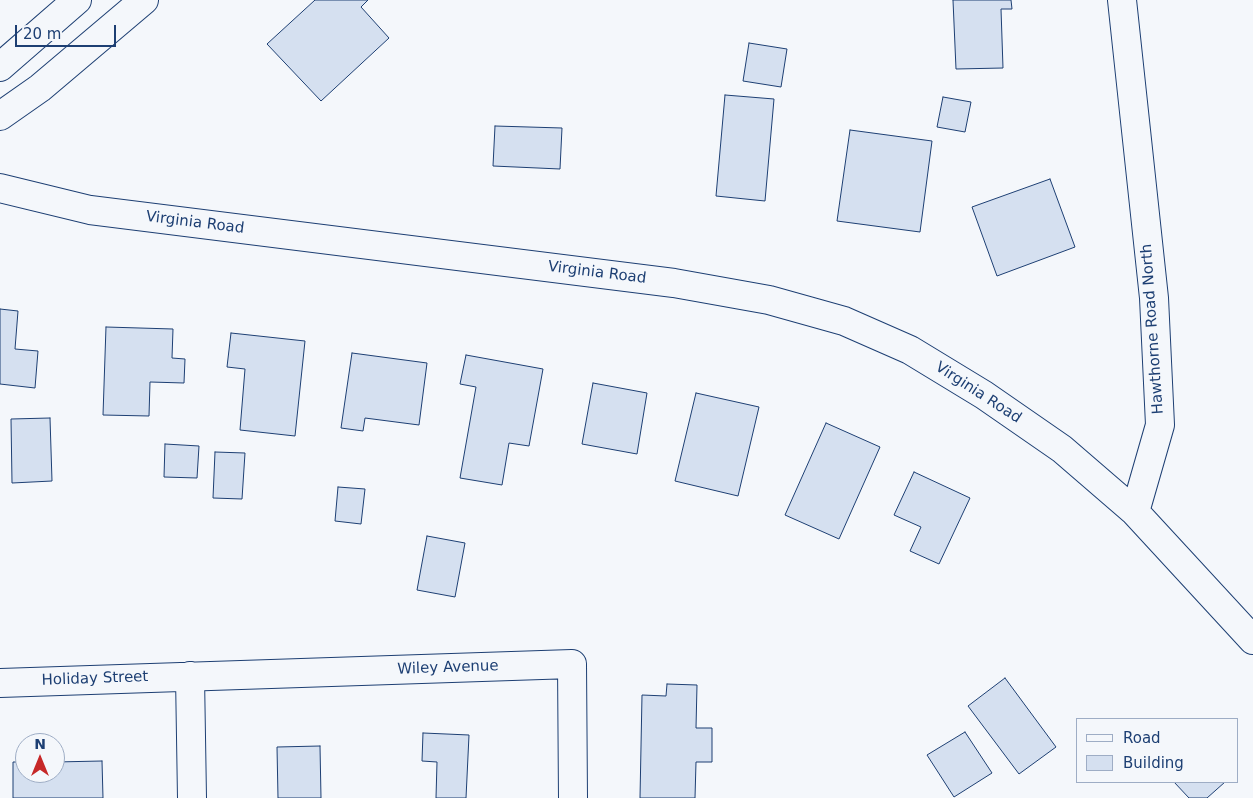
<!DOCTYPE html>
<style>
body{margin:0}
#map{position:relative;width:1253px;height:798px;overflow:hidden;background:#f4f7fb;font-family:"DejaVu Sans",sans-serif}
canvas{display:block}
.legend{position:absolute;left:1076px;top:718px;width:162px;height:65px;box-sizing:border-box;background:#f4f7fb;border:1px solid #9eadc5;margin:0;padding:6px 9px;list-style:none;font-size:15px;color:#1d3f73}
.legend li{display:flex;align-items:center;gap:10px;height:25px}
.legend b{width:25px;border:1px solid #9eadc5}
.north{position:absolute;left:15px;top:733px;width:50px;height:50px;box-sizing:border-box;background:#f4f7fb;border:1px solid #9eadc5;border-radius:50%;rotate:0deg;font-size:14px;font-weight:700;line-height:20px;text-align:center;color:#1d3f73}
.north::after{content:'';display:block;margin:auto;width:18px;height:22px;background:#c62828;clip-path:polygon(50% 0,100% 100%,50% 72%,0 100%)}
.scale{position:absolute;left:15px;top:25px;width:101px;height:22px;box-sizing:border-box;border:2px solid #1d3f73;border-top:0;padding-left:6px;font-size:15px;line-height:18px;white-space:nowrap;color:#1d3f73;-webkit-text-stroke:4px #f4f7fb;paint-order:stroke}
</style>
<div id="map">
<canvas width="1253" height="798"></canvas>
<ul class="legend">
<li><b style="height:6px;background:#f4f7fb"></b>Road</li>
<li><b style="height:14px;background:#d5e0f0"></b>Building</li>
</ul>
<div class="north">N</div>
<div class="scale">20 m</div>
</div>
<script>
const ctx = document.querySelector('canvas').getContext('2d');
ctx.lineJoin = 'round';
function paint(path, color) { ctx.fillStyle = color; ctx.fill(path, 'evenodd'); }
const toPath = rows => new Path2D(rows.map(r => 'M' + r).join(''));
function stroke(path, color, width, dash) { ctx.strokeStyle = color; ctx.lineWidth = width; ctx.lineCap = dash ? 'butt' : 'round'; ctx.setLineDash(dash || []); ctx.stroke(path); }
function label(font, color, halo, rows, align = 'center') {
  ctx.font = font + ' "DejaVu Sans",sans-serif'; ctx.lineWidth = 4; ctx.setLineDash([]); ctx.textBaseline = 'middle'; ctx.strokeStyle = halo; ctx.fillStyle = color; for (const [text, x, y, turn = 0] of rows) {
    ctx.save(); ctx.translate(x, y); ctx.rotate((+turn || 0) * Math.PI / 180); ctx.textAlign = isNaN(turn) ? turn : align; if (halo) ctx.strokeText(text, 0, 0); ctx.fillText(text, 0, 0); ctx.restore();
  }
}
const building = toPath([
 [315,0,368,0,361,7,389,38,321,101,267,44,315,0],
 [953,0,1011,0,1012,9,1001,9,1003,68,956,69,953,0],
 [749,43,787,49,781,87,743,81,749,43],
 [725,95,774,99,765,201,716,196,725,95],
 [943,97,971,102,965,132,937,127,943,97],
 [495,126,562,128,560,169,493,166,495,126],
 [850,130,932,141,920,232,837,221,850,130],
 [1050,179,1075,247,997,276,972,207,1050,179],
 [0,309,18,311,15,349,38,351,35,388,0,384,0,309],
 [106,327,173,329,172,358,185,359,184,383,150,382,149,416,103,415,106,327],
 [231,333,305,341,295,436,240,430,245,369,227,367,231,333],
 [352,353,427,363,419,425,365,418,363,431,341,428,352,353],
 [466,355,543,369,529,446,509,443,502,485,460,478,476,387,460,384,466,355],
 [593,383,647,393,637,454,582,444,593,383],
 [696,393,759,407,738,496,675,481,696,393],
 [50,418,52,481,12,483,11,419,50,418],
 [826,423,880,447,839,539,785,515,826,423],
 [165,444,199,446,197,478,164,477,165,444],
 [215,452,245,453,242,499,213,498,215,452],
 [914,472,970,498,939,564,910,551,921,527,894,515,914,472],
 [338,487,365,489,361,524,335,521,338,487],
 [427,536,465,543,455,597,417,590,427,536],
 [1005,678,1056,747,1019,774,968,706,1005,678],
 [667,684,697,685,696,728,712,728,712,762,696,762,695,798,640,798,642,695,666,696,667,684],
 [965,732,992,773,954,797,927,755,965,732],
 [423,733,469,735,466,798,436,798,437,762,422,761,423,733],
 [320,746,321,798,278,798,277,747,320,746],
 [102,761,103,798,13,798,13,762,25,762,25,773,55,773,55,762,102,761],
 [1174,782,1225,782,1207,798,1189,798,1174,782]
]);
paint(building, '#d5e0f0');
stroke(building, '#1d3f73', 1);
const street = toPath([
 [1122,0,1154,298,1160,425,1135,512,1253,640],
 [0,67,77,0],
 [0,116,40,88,144,0],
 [0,188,90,210,674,283,769,300,844,321,910,350,984,395,1062,449,1135,512],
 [190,676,192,798],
 [0,683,572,664,573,798]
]);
stroke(street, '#1d3f73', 30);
stroke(street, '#f4f7fb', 28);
label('15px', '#1d3f73', '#f4f7fb', [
 ["Virginia Road",195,223,7],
 ["Virginia Road",597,273,7],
 ["Hawthorne Road North",1153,329,-94],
 ["Virginia Road",978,393,33],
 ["Wiley Avenue",448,668,-2],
 ["Holiday Street",95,679,-2]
]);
</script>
